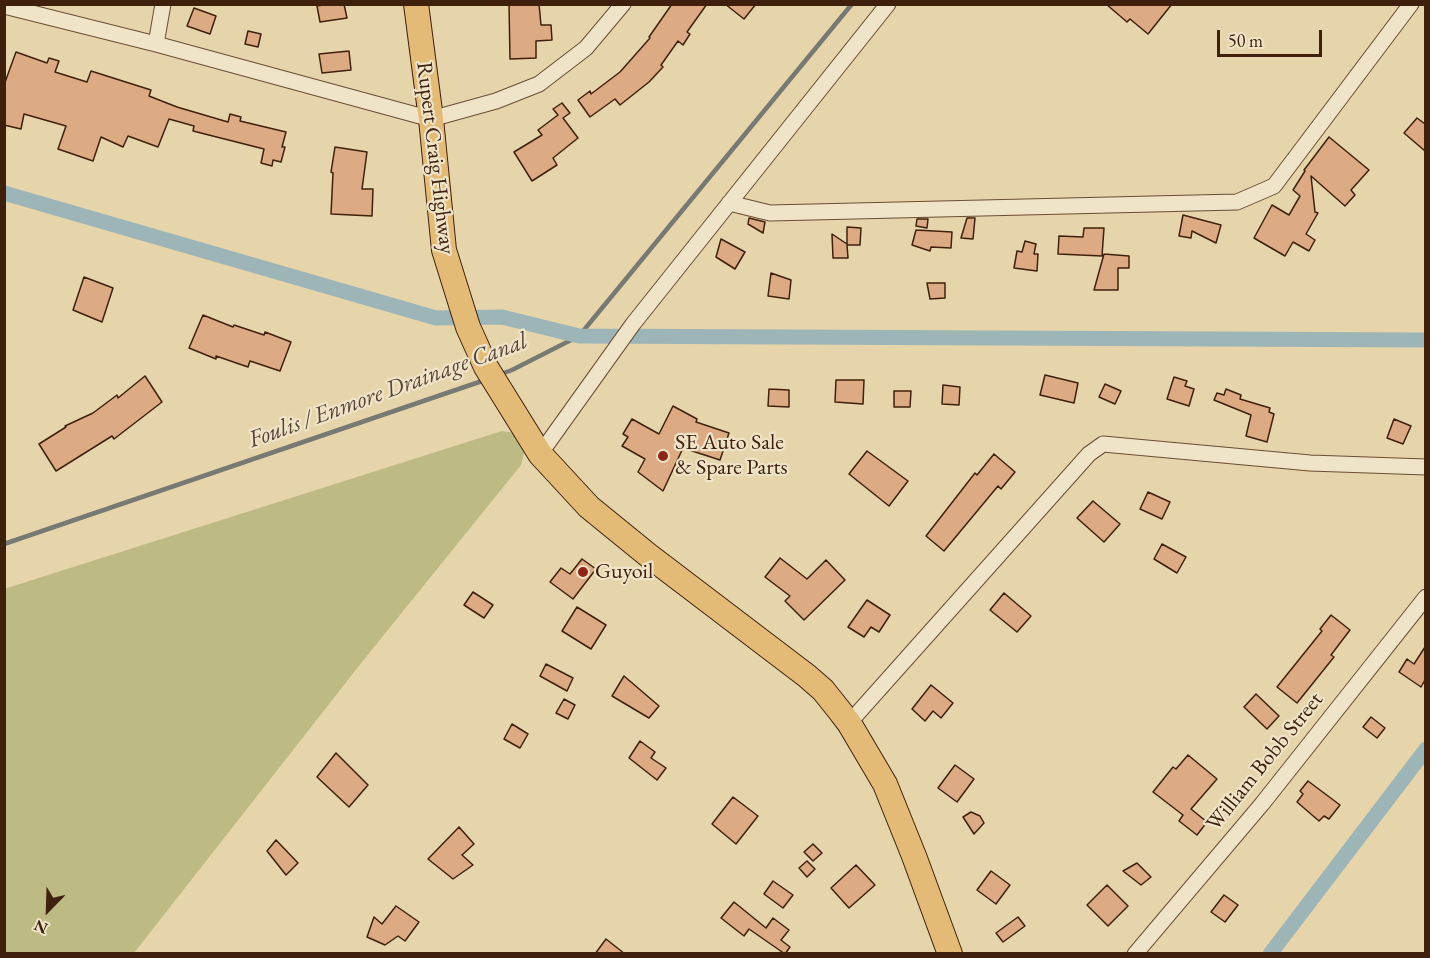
<!DOCTYPE html>
<style>
body{margin:0}
#map{position:relative;width:1430px;height:958px;overflow:hidden;background:#e6d4ab;font-family:"EB Garamond",serif}
canvas{display:block}
.frame{position:absolute;inset:0;border:6px solid #3f200c;pointer-events:none}
.north{position:absolute;left:18px;top:880px;width:60px;height:60px;-webkit-text-stroke:4px #efe3c8;paint-order:stroke;rotate:203deg;font-size:16px;font-weight:700;line-height:24px;text-align:center;color:#3f200c}
.north::after{content:'';display:block;margin:auto;width:21px;height:27px;background:#3f200c;clip-path:polygon(50% 0,100% 100%,50% 72%,0 100%)}
.scale{position:absolute;left:1217px;top:30px;width:105px;height:27px;box-sizing:border-box;border:3px solid #3f200c;border-top:0;padding-left:8px;font-size:18px;line-height:21px;white-space:nowrap;color:#3f200c;-webkit-text-stroke:4px #efe3c8;paint-order:stroke}
</style>
<div id="map">
<canvas width="1430" height="958"></canvas>
<div class="frame"></div>
<div class="north">N</div>
<div class="scale">50 m</div>
</div>
<script>
const ctx = document.querySelector('canvas').getContext('2d');
ctx.lineJoin = 'round';
function paint(path, color) { ctx.fillStyle = color; ctx.fill(path, 'evenodd'); }
const toPath = rows => new Path2D(rows.map(r => 'M' + r).join(''));
function stroke(path, color, width, dash) { ctx.strokeStyle = color; ctx.lineWidth = width; ctx.lineCap = dash ? 'butt' : 'round'; ctx.setLineDash(dash || []); ctx.stroke(path); }
function label(font, color, halo, rows, align = 'center') {
  ctx.font = font + ' "EB Garamond",serif'; ctx.lineWidth = 4.5; ctx.setLineDash([]); ctx.textBaseline = 'middle'; ctx.strokeStyle = halo; ctx.fillStyle = color; for (const [text, x, y, turn = 0] of rows) {
    ctx.save(); ctx.translate(x, y); ctx.rotate((+turn || 0) * Math.PI / 180); ctx.textAlign = isNaN(turn) ? turn : align; if (halo) ctx.strokeText(text, 0, 0); ctx.fillText(text, 0, 0); ctx.restore();
  }
}
paint(toPath([
 [502,431,515,433,525,450,521,465,362,662,134,953,5,953,4,589]
]), '#bdba83');
stroke(toPath([
 [498,375,512,370,579,336,852,4],
 [4,544,485,380]
]), '#777972', 4.5);
stroke(toPath([
 [4,193,436,318,502,317,579,336,1426,340],
 [1270,954,1426,749]
]), '#9db5b6', 15);
const building = toPath([
 [329,4,344,4,347,18,320,22,317,6,329,4],
 [509,4,539,4,541,25,551,25,552,40,536,41,536,58,510,59,509,4],
 [672,4,707,4,687,32,690,34,683,45,678,41,661,65,663,67,649,82,620,105,615,99,590,117,578,100,590,91,591,94,620,72,650,38,649,37,672,4],
 [725,4,756,4,744,19,725,4],
 [1106,4,1172,4,1148,34,1130,19,1127,22,1106,4],
 [194,8,216,16,210,34,187,26,194,8],
 [248,31,261,34,258,47,245,44,248,31],
 [349,51,351,70,322,73,319,54,349,51],
 [16,52,47,63,49,58,59,61,55,72,87,82,91,71,151,90,149,96,177,107,228,122,230,114,241,117,240,121,286,132,282,147,285,147,281,162,273,160,272,166,261,163,264,149,193,131,194,126,169,119,158,147,128,136,123,147,101,137,93,161,58,149,66,126,24,114,21,129,4,125,4,85,16,52],
 [562,103,570,113,563,118,578,138,553,158,557,165,532,181,514,152,542,135,538,130,558,115,553,109,562,103],
 [1417,118,1425,124,1425,151,1404,133,1417,118],
 [1329,137,1369,170,1351,190,1355,195,1345,206,1311,176,1315,212,1318,213,1306,234,1315,240,1309,251,1293,242,1285,256,1254,238,1272,205,1289,215,1300,196,1293,190,1305,171,1304,170,1329,137],
 [335,147,367,152,362,189,373,189,372,216,331,214,333,173,331,172,335,147],
 [1183,215,1221,225,1216,243,1192,231,1191,238,1179,236,1183,215],
 [749,218,765,222,763,233,748,224,749,218],
 [967,218,975,218,973,239,961,238,967,218],
 [917,219,928,219,927,228,916,226,917,219],
 [847,227,861,228,860,245,847,245,848,258,833,258,832,234,847,244,847,227],
 [1084,228,1104,228,1102,256,1058,254,1059,236,1083,237,1084,228],
 [916,230,952,232,951,248,931,247,930,251,912,245,916,230],
 [721,239,745,252,735,269,716,257,721,239],
 [1025,241,1036,244,1034,254,1038,254,1037,271,1014,268,1017,251,1022,252,1025,241],
 [1104,254,1129,256,1129,268,1118,268,1118,290,1094,290,1104,254],
 [771,273,791,280,789,299,768,296,771,273],
 [84,277,113,288,102,322,73,310,84,277],
 [927,283,945,283,945,298,930,299,927,283],
 [203,315,233,327,234,325,264,335,265,332,291,342,280,371,250,361,248,367,216,356,216,359,189,348,203,315],
 [1045,375,1078,383,1074,403,1040,395,1045,375],
 [145,376,162,402,114,439,112,436,56,471,39,444,66,427,65,426,93,413,117,395,118,398,145,376],
 [1174,377,1187,381,1185,386,1194,389,1189,406,1167,399,1174,377],
 [836,380,864,380,863,404,835,402,836,380],
 [1105,384,1121,391,1115,404,1099,397,1105,384],
 [943,385,960,387,959,405,942,404,943,385],
 [769,389,789,390,789,407,768,406,769,389],
 [1226,389,1241,395,1240,399,1270,408,1269,412,1274,414,1267,442,1246,436,1251,415,1214,400,1217,393,1224,395,1226,389],
 [894,391,911,391,910,407,894,407,894,391],
 [673,406,697,419,696,422,729,433,720,460,683,448,663,491,638,472,645,459,622,446,628,437,623,434,632,419,659,434,673,406],
 [1394,419,1411,426,1403,444,1387,438,1394,419],
 [867,451,908,481,889,506,849,474,867,451],
 [994,454,1015,472,1001,489,998,486,944,551,926,536,975,473,977,475,994,454],
 [1148,492,1170,502,1162,519,1140,509,1148,492],
 [1093,501,1120,524,1104,542,1077,518,1093,501],
 [1162,544,1186,557,1177,573,1154,559,1162,544],
 [780,558,807,579,826,560,845,580,804,620,785,601,790,596,765,577,780,558],
 [582,559,596,569,573,599,550,582,561,568,570,574,582,559],
 [473,592,493,605,484,618,464,605,473,592],
 [1004,593,1031,616,1017,632,990,610,1004,593],
 [867,600,890,615,879,632,871,627,864,637,848,627,867,600],
 [577,607,606,625,591,649,562,631,577,607],
 [1331,615,1350,630,1331,655,1334,657,1297,703,1277,687,1322,631,1320,629,1331,615],
 [1425,647,1425,680,1421,687,1399,672,1407,659,1414,664,1425,647],
 [546,664,573,678,567,691,540,676,546,664],
 [624,676,659,706,649,718,612,696,624,676],
 [931,685,953,703,941,718,933,711,925,721,912,709,931,685],
 [1256,694,1279,716,1267,729,1244,707,1256,694],
 [564,699,575,705,568,719,556,713,564,699],
 [1371,717,1385,728,1377,738,1363,727,1371,717],
 [512,724,528,734,520,748,504,739,512,724],
 [640,741,655,752,651,758,666,768,657,780,629,758,640,741],
 [336,753,368,785,349,807,317,777,336,753],
 [1188,755,1217,779,1191,809,1207,822,1197,835,1179,821,1183,815,1153,792,1173,767,1176,769,1188,755],
 [955,765,974,779,957,802,938,788,955,765],
 [1308,781,1340,805,1329,819,1324,816,1319,821,1297,802,1303,794,1300,791,1308,781],
 [733,797,758,816,736,844,712,824,733,797],
 [971,812,980,816,984,823,974,834,963,817,971,812],
 [459,827,474,844,462,855,473,865,453,879,428,859,459,827],
 [276,840,298,863,286,875,267,851,276,840],
 [813,844,822,853,813,861,804,852,813,844],
 [807,861,815,869,807,877,799,868,807,861],
 [1137,863,1151,877,1141,885,1123,871,1137,863],
 [856,865,875,885,849,908,831,888,856,865],
 [991,871,1010,885,996,904,977,890,991,871],
 [773,881,793,895,783,908,764,894,773,881],
 [1107,885,1128,906,1108,926,1087,905,1107,885],
 [1224,895,1238,905,1225,922,1211,912,1224,895],
 [734,902,766,928,773,918,789,930,781,940,790,947,785,954,749,929,744,936,721,918,734,902],
 [396,906,419,922,405,941,398,936,385,945,367,937,374,917,382,924,396,906],
 [1018,917,1025,926,1003,942,996,933,1018,917],
 [606,939,625,954,595,954,606,939]
]);
paint(building, '#dcab83');
stroke(building, '#3f200c', 1.5);
const minor = toPath([
 [4,6,156,44,431,119,496,101,539,84,586,48,623,4],
 [156,44,163,4],
 [729,203,770,213,1237,202,1274,186,1411,4],
 [540,454,633,324,888,4],
 [849,723,1089,454,1103,444,1310,463,1426,467],
 [1135,954,1262,804,1426,597]
]);
const primary = toPath([
 [416,4,431,119,444,250,468,327,486,367,540,454,589,507,648,555,807,676,823,690,839,710,849,723,885,784,914,856,950,954]
]);
stroke(minor, '#694d34', 17);
stroke(primary, '#3f200c', 26);
stroke(minor, '#efe3c8', 15);
stroke(primary, '#e3ba76', 24);
for (const [x, y, r, color] of [
 [663,456,6,"#8f2418"],
 [583,572,6,"#8f2418"]
]) { const dot = new Path2D(); dot.arc(x, y, r, 0, 2 * Math.PI); ctx.fillStyle = color; ctx.fill(dot); stroke(dot, '#efe3c8', 2); }
label('22px', '#3f200c', '#efe3c8', [
 ["Rupert Craig Highway",435,158,83],
 ["William Bobb Street",1265,762,-51]
]);
label('22px', '#3f200c', '#efe3c8', [
 ["SE Auto Sale",675,443],
 ["& Spare Parts",675,468],
 ["Guyoil",595,572]
], 'left');
label('italic 24px', '#564536', '#efe3c8', [
 ["Foulis / Enmore Drainage Canal",388,391,-20]
]);
</script>
